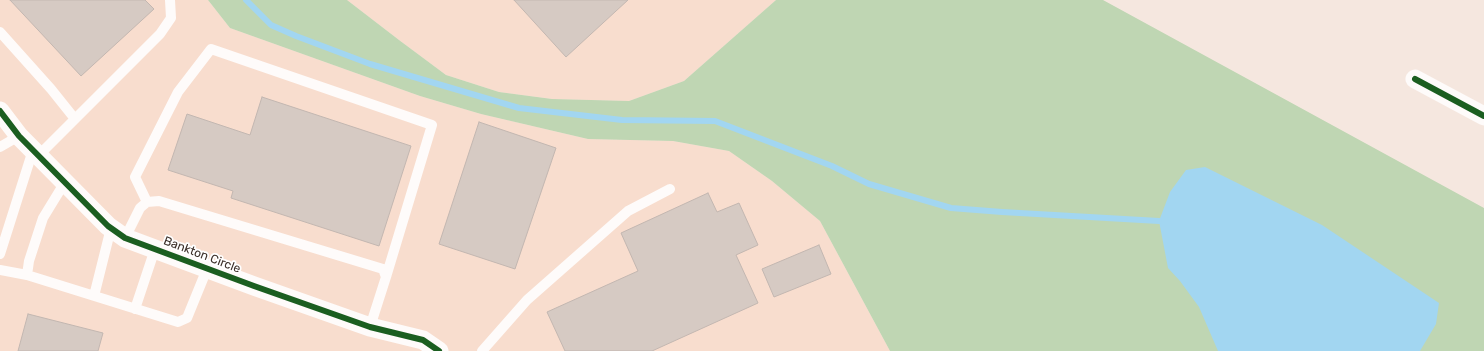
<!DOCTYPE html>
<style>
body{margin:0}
canvas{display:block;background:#f5e7df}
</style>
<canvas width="1484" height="351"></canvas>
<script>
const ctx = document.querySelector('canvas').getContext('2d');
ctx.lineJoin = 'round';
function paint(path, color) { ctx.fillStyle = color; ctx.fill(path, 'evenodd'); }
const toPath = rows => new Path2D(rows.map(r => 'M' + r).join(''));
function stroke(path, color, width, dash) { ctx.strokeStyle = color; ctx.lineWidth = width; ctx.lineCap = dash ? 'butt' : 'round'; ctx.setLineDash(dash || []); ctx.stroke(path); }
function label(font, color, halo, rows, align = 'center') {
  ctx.font = font + ' Rubik,sans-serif'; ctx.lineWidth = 3.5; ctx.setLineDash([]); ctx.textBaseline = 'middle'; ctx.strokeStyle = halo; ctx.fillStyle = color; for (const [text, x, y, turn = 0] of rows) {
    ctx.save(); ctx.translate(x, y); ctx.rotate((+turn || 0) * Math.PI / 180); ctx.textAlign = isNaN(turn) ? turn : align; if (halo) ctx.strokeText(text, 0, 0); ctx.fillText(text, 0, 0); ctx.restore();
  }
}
paint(toPath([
 [0,0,208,0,230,28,420,96,481,114,588,139,673,141,729,151,772,181,820,221,890,351,0,351],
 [347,0,776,0,684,81,629,101,552,99,499,92,446,75,399,40]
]), '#f8ddce');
paint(toPath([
 [208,0,347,0,399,40,446,75,499,92,552,99,629,101,684,81,776,0,1103,0,1484,208,1484,351,890,351,820,221,772,181,729,151,673,141,588,139,481,114,420,96,230,28]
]), '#bfd6b3');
paint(toPath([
 [1205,167,1322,225,1439,303,1436,324,1420,351,1218,351,1199,307,1180,281,1168,268,1159,221,1170,192,1186,170]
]), '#a2d6f1');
stroke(toPath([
 [246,0,271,25,296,36,370,64,519,108,622,120,715,121,832,166,869,184,951,208,1002,212,1159,221]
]), '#a2d6f1', 6);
const building = toPath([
 [10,0,145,0,154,9,81,76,10,0],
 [514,0,628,0,566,57,514,0],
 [262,97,411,146,379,246,231,198,233,191,168,170,187,114,250,135,262,97],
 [479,122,556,148,515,269,439,244,479,122],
 [708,193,717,212,739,203,758,245,736,255,758,303,652,351,565,351,547,312,638,271,621,233,708,193],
 [819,245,831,274,774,297,762,269,819,245],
 [28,314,103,333,98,351,18,351,28,314]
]);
paint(building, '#d6cac3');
stroke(building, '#c3b7b1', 1);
stroke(toPath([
 [0,32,51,89,75,119],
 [0,147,19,136],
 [38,156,160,34,171,18,170,0],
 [65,182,43,218,29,261,27,275,178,322,187,318,207,269],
 [147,202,135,177,178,92,211,49,432,125,386,277],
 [125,238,140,208,147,202,159,201,383,269,386,277,370,327],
 [0,254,33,150],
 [0,270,27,275],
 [94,296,111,228],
 [135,309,155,249],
 [482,351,527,300,628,211,670,189]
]), '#fefbfa', 10);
stroke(toPath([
 [1415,79,1484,116],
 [0,111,19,136,108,226,125,238,254,286,370,327,423,340,439,351]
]), '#fefbfa', 19);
stroke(toPath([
 [1415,79,1484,116],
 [0,111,19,136,108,226,125,238,254,286,370,327,423,340,439,351]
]), '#1b5e20', 6);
label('12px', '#3a2e28', '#fff', [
 ["Bankton Circle",202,255,21]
]);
</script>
